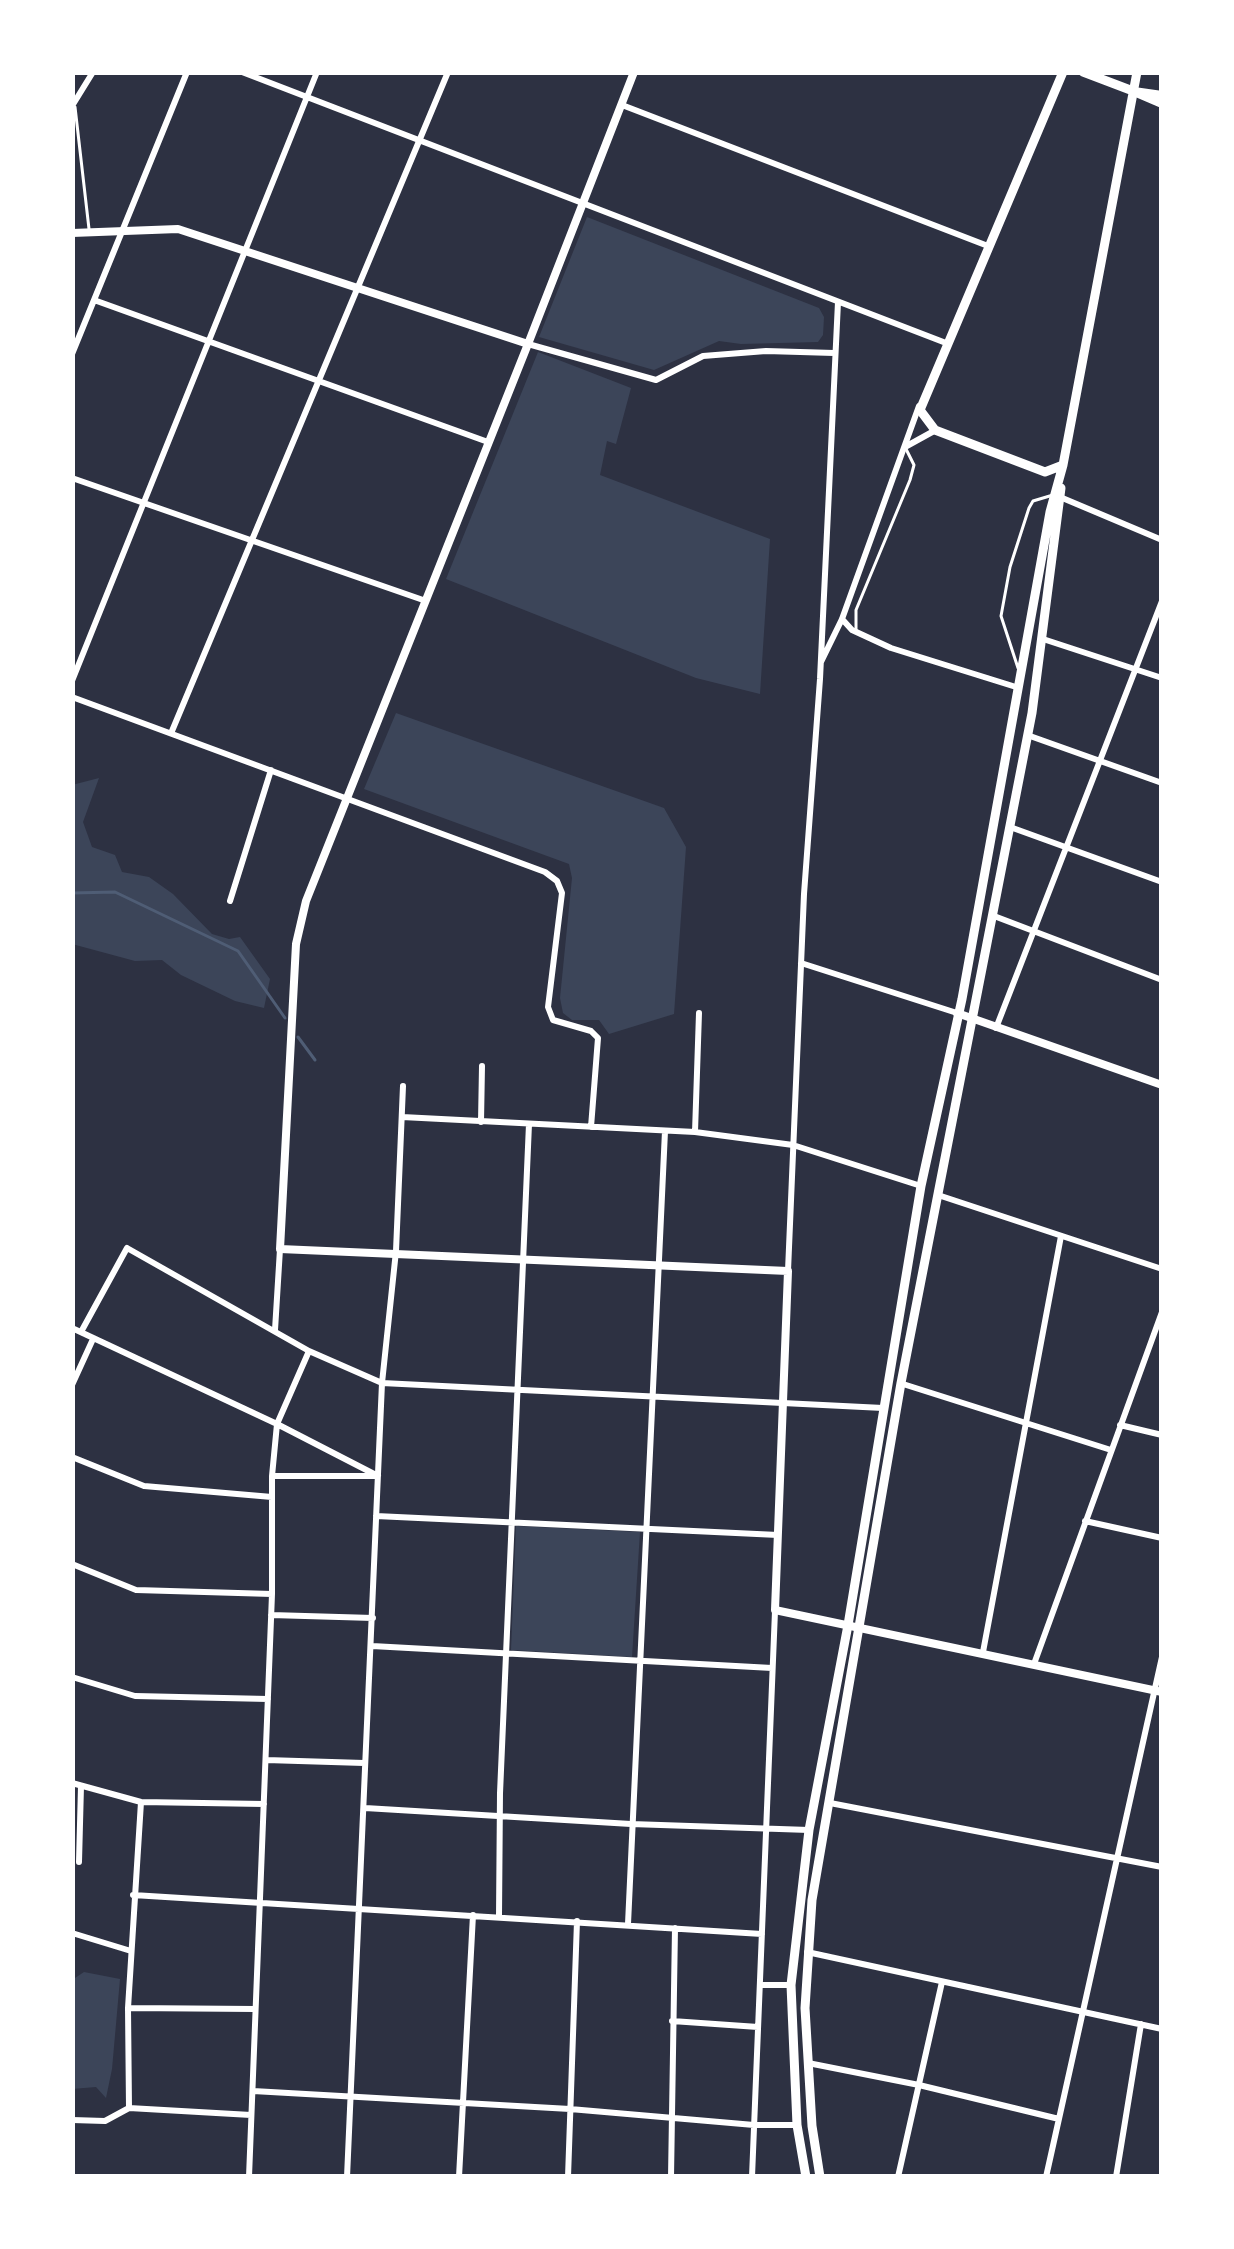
<!DOCTYPE html>
<style>
body{margin:0}
#map{position:relative;width:1234px;height:2249px;overflow:hidden;background:#2d3142;font-family:Ubuntu,sans-serif}
canvas{display:block}
.frame{position:absolute;inset:0;border:75px solid #fff;pointer-events:none}
</style>
<div id="map">
<canvas width="1234" height="2249"></canvas>
<div class="frame"></div>
</div>
<script>
const ctx = document.querySelector('canvas').getContext('2d');
ctx.lineJoin = 'round';
function paint(path, color) { ctx.fillStyle = color; ctx.fill(path, 'evenodd'); }
const toPath = rows => new Path2D(rows.map(r => 'M' + r).join(''));
function stroke(path, color, width, dash) { ctx.strokeStyle = color; ctx.lineWidth = width; ctx.lineCap = dash ? 'butt' : 'round'; ctx.setLineDash(dash || []); ctx.stroke(path); }
paint(toPath([
 [587,217,819,308,824,317,823,335,818,342,741,344,719,341,654,370,539,337],
 [538,352,631,388,616,444,607,441,600,475,770,539,760,694,696,678,446,579],
 [396,713,664,808,686,847,674,1014,609,1034,599,1020,572,1020,563,1013,560,998,572,878,569,864,364,789],
 [99,778,83,822,92,847,115,855,122,872,149,877,173,894,212,934,229,939,240,937,270,979,264,1008,235,1001,181,975,162,960,135,961,72,944,72,785],
 [516,1526,640,1532,632,1657,511,1650],
 [84,1972,120,1979,112,2069,106,2098,96,2087,72,2089,72,1980]
]), '#3c4559');
stroke(toPath([
 [72,893,115,892,238,951,285,1018],
 [298,1037,315,1060]
]), '#4f5d75', 3);
stroke(toPath([
 [75,107,89,229],
 [856,630,856,610,910,480,914,465,906,449],
 [1018,668,1001,616,1010,567,1029,508,1033,501,1053,495]
]), '#fff', 3);
stroke(toPath([
 [242,72,946,343],
 [622,105,988,246],
 [72,106,93,72],
 [94,300,488,442],
 [528,344,656,380,703,356,766,351,834,353],
 [72,354,187,72],
 [905,447,934,431],
 [72,478,426,601],
 [1060,497,1162,540],
 [842,619,852,630,891,648,1016,687],
 [1043,639,1162,678],
 [821,662,842,619,919,406],
 [72,681,317,72],
 [72,697,545,872,557,881,562,893,548,1007,553,1020,591,1031,598,1038,591,1127],
 [172,731,448,72],
 [1030,736,1162,783],
 [1010,827,1162,882],
 [230,901,271,770],
 [994,916,1162,980],
 [801,963,957,1013],
 [996,1028,1162,601],
 [402,1117,695,1132,793,1145,921,1186],
 [481,1122,482,1066],
 [695,1132,699,1013],
 [938,1195,1162,1269],
 [788,1271,804,894,820,679,838,302],
 [72,1328,277,1424,378,1476],
 [275,1330,280,1249],
 [81,1332,127,1248,309,1351,382,1383,883,1408],
 [903,1384,1111,1450],
 [72,1385,93,1339],
 [1120,1425,1162,1435],
 [72,1457,144,1486,272,1497],
 [272,1476,377,1476],
 [376,1516,778,1535],
 [1085,1521,1162,1538],
 [72,1564,136,1590,272,1594],
 [271,1615,373,1618],
 [372,1646,772,1668],
 [983,1652,1061,1236],
 [1034,1664,1162,1312],
 [72,1677,135,1696,268,1699],
 [266,1760,364,1763],
 [72,1783,141,1802,264,1804],
 [830,1803,1162,1867],
 [365,1808,631,1824,809,1830],
 [79,1862,81,1786],
 [133,1895,762,1934],
 [499,1916,500,1793,529,1124],
 [628,1924,665,1131],
 [72,1933,131,1951],
 [807,1952,1162,2029],
 [760,1985,791,1985],
 [128,2008,255,2009],
 [672,2021,758,2027],
 [808,2063,919,2085,1059,2119],
 [253,2091,570,2109,754,2125,797,2125],
 [129,2108,128,2008,141,1802],
 [72,2120,105,2121,129,2108,251,2115],
 [249,2177,272,1594,272,1476,277,1424,309,1351],
 [347,2177,382,1383,396,1251,403,1086],
 [459,2177,473,1915],
 [568,2177,577,1921],
 [671,2177,675,1928],
 [752,2177,775,1611],
 [898,2177,942,1982],
 [1046,2177,1162,1657],
 [1116,2177,1141,2024]
]), '#fff', 6);
stroke(toPath([
 [528,344,306,901,296,944,280,1249,788,1271,775,1610,1162,1692],
 [957,1013,1162,1085]
]), '#fff', 8);
stroke(toPath([
 [1134,91,1162,95],
 [1134,92,1162,104],
 [72,233,178,229,528,344,634,72]
]), '#fff', 8);
stroke(toPath([
 [1083,72,1133,91],
 [1063,465,1045,472,935,430,920,410,1063,72],
 [806,2177,797,2125,791,1985,809,1830,848,1625,921,1186,962,999,1050,512,1063,465,1137,72],
 [820,2177,812,2126,805,2008,812,1900,901,1383,1032,713,1061,488]
]), '#fff', 9);
</script>
